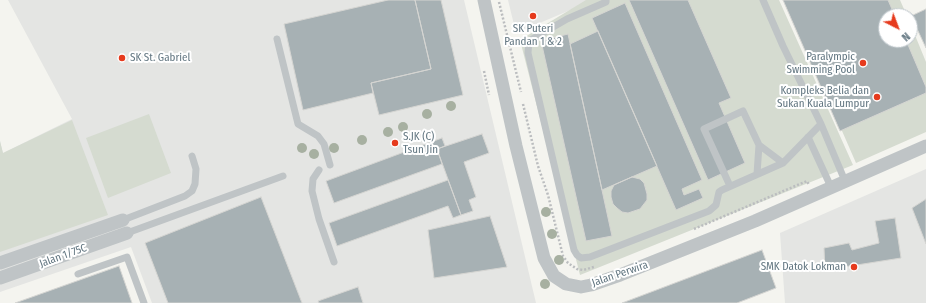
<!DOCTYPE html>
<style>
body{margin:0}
#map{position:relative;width:926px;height:303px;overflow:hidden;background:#f4f4ef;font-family:"Fira Sans Condensed",sans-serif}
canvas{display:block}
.north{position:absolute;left:878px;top:8px;width:40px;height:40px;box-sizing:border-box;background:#fff;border:1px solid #c0c8cd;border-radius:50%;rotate:138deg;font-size:11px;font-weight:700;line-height:16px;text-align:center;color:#627681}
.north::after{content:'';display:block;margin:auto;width:14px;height:18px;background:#e63a1d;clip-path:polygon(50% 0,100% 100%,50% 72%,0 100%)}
</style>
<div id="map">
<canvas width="926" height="303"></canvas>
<div class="north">N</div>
</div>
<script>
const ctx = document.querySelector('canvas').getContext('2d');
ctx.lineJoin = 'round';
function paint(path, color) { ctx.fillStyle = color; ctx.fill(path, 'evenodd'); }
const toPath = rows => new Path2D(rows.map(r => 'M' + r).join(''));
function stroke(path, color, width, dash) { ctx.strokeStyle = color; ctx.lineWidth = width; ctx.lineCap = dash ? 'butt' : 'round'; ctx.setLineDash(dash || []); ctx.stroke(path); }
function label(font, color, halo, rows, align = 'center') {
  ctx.font = font + ' "Fira Sans Condensed",sans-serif'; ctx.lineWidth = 4; ctx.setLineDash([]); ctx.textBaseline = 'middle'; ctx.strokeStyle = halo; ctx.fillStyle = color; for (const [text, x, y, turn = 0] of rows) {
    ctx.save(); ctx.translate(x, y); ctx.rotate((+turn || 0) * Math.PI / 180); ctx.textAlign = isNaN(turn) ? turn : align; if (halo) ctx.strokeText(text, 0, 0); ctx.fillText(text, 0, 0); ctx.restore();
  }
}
paint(toPath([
 [8,0,464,0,536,303,152,303,131,247,0,292,0,141,3,153,72,119],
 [508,0,594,0,516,33],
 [926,169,926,303,785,303,780,233]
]), '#e4e5e3');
paint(toPath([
 [586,0,779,0,853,165,580,275,520,40],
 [785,0,900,0,907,16,886,16,886,40,910,40,910,23,926,62,926,132,856,163],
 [149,114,171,173,108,198,86,138],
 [72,120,108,215,0,252,0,141,3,153]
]), '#d5dbd0');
const building = toPath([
 [388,0,415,0,431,69,371,83,373,93,303,110,284,24,388,0],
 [415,0,441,0,463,95,379,115,371,83,431,69,415,0],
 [629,0,688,0,731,98,719,103,745,163,708,180,629,0],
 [783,0,888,0,895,16,886,16,886,40,906,40,926,87,926,93,840,131,783,0],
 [625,3,702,180,682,189,684,195,699,189,703,198,676,210,592,18,625,3],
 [926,9,926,48,911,16,926,9],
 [598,31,657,166,602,190,570,44,598,31],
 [568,34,612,236,586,241,541,41,568,34],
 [482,134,489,153,464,162,476,197,469,200,473,211,461,215,437,149,482,134],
 [442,138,445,146,437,149,442,164,334,203,326,181,442,138],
 [632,177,640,179,644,183,647,194,647,200,640,209,628,213,622,212,617,208,613,204,611,197,611,191,614,185,632,177],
 [448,180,461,215,453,218,448,206,337,246,329,223,448,180],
 [261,197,302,303,168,303,145,243,261,197],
 [926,199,926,244,912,208,926,199],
 [490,216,507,267,434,278,428,230,490,216],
 [895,218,901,258,825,270,824,248,849,243,852,250,879,243,875,221,895,218],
 [762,250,776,288,737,303,622,303,762,250],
 [119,266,132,303,15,303,119,266],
 [358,287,363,303,319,303,318,301,358,287]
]);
paint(building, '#a7b1b4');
stroke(building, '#d5d5d2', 1);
stroke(toPath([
 [499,2,521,92],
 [484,71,489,95],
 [523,104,538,166,548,195,563,256,568,263,577,269,583,270,594,267],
 [694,229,807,181,809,185]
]), '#bbbdbf', 2.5, [2, 2]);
stroke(toPath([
 [606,0,606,2,567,19,529,41,528,53,574,250,577,255,581,258,590,257,709,211,716,205,719,192,722,190,783,163,821,124,783,46,763,0],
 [277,39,298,124,318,136,324,144,330,165],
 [821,124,845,181],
 [808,137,831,187],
 [319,170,313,179,312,191,319,219,334,262],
 [757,174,759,145],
 [730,186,704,129,743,111,759,145,783,163],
 [123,220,185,196,192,191,195,184,196,169,192,156],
 [127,233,283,176],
 [78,274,127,257,144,303]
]), '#bfc4c6', 7);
stroke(toPath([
 [484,0,516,146,544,258,554,276,566,284,581,287,591,285,620,275,755,221,926,146],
 [0,263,123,220],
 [0,278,127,233]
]), '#bfc4c6', 13);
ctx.fillStyle = '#a7b0a1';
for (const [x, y] of [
 [451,106],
 [427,114],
 [403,127],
 [388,132],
 [362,140],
 [302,148],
 [334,148],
 [314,154],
 [546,212],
 [552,234],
 [559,260],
 [545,284]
]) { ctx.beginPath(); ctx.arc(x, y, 5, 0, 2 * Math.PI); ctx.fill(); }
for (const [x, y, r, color] of [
 [533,16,4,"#e63a1d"],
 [122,58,4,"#e63a1d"],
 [863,63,4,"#e63a1d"],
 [877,97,4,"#e63a1d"],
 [395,143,4,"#e63a1d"],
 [854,267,4,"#e63a1d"]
]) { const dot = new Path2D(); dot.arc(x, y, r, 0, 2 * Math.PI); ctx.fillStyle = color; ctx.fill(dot); stroke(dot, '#fff', 1.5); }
label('11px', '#627681', '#fff', [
 ["SK Puteri",533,29,"center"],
 ["Pandan 1 & 2",533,42,"center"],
 ["Paralympic",855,57],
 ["Swimming Pool",855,70],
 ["SK St. Gabriel",130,58,"left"],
 ["Kompleks Belia dan",869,91],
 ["Sukan Kuala Lumpur",869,104],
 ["S.JK (C)",403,137,"left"],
 ["Tsun Jin",403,150,"left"],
 ["SMK Datok Lokman",846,267]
], 'right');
label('11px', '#627681', '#fff', [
 ["Jalan 1/75C",63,256,-20],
 ["Jalan Perwira",620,274,-19]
]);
</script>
